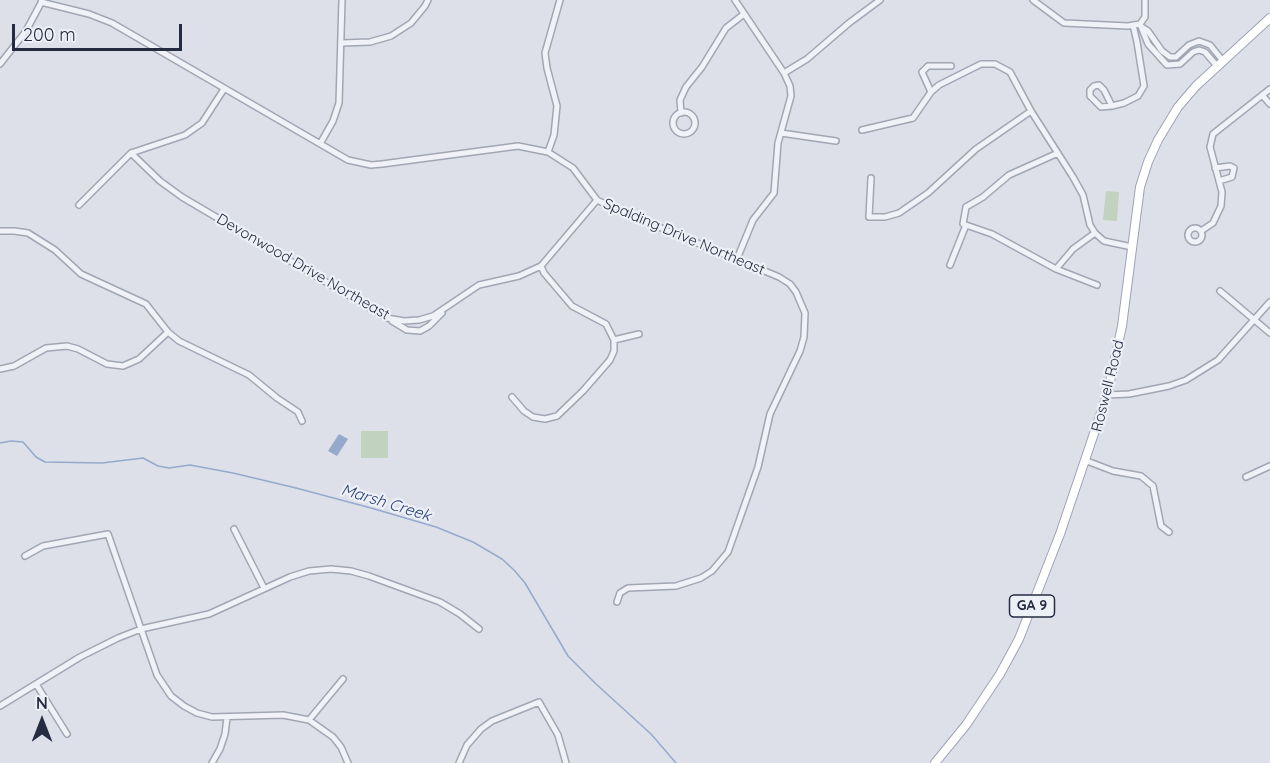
<!DOCTYPE html>
<style>
body{margin:0}
#map{position:relative;width:1270px;height:763px;overflow:hidden;background:#dde0e9;font-family:Quicksand,sans-serif}
canvas{display:block}
.north{position:absolute;left:12px;top:691px;width:60px;height:60px;-webkit-text-stroke:4px #edf0f6;paint-order:stroke;rotate:0deg;font-size:16px;font-weight:700;line-height:24px;text-align:center;color:#252c41}
.north::after{content:'';display:block;margin:auto;width:21px;height:27px;background:#252c41;clip-path:polygon(50% 0,100% 100%,50% 72%,0 100%)}
.scale{position:absolute;left:12px;top:24px;width:170px;height:27px;box-sizing:border-box;border:3px solid #252c41;border-top:0;padding-left:8px;font-size:18px;line-height:21px;white-space:nowrap;color:#252c41;-webkit-text-stroke:4px #edf0f6;paint-order:stroke}
</style>
<div id="map">
<canvas width="1270" height="763"></canvas>
<div class="north">N</div>
<div class="scale">200 m</div>
</div>
<script>
const ctx = document.querySelector('canvas').getContext('2d');
ctx.lineJoin = 'round';
function paint(path, color) { ctx.fillStyle = color; ctx.fill(path, 'evenodd'); }
const toPath = rows => new Path2D(rows.map(r => 'M' + r).join(''));
function stroke(path, color, width, dash) { ctx.strokeStyle = color; ctx.lineWidth = width; ctx.lineCap = dash ? 'butt' : 'round'; ctx.setLineDash(dash || []); ctx.stroke(path); }
function label(font, color, halo, rows, align = 'center') {
  ctx.font = font + ' Quicksand,sans-serif'; ctx.lineWidth = 4.5; ctx.setLineDash([]); ctx.textBaseline = 'middle'; ctx.strokeStyle = halo; ctx.fillStyle = color; for (const [text, x, y, turn = 0] of rows) {
    ctx.save(); ctx.translate(x, y); ctx.rotate((+turn || 0) * Math.PI / 180); ctx.textAlign = isNaN(turn) ? turn : align; if (halo) ctx.strokeText(text, 0, 0); ctx.fillText(text, 0, 0); ctx.restore();
  }
}
paint(toPath([
 [1106,191,1119,192,1117,221,1103,220],
 [361,431,388,431,388,458,361,458]
]), '#c1d3be');
paint(toPath([
 [339,434,348,439,337,456,328,451]
]), '#95a9cc');
stroke(toPath([
 [0,443,11,441,23,442,36,457,45,462,102,463,143,458,158,466,169,468,190,465,233,473,296,488,371,508,436,527,473,542,502,559,514,570,525,583,568,656,596,684,651,734,676,763]
]), '#95a9cc', 1.5);
const minor = toPath([
 [735,0,784,73,790,86,791,96,778,143,774,193,753,220,737,259],
 [1033,0,1064,23,1128,26,1140,24],
 [41,2,89,14,112,23,348,160,371,165,382,164,518,146,548,152,573,168,597,200,613,208,779,277,790,284,796,292,805,313,804,337,800,351,770,414,758,467,728,552,712,571,701,578,676,586,628,588,620,593,617,602],
 [1140,24,1148,44,1167,65,1180,64,1193,52,1199,50,1205,52,1217,66],
 [1140,24,1145,17,1145,0],
 [1142,27,1148,31,1162,51,1170,57,1176,57,1189,45,1199,41,1210,45,1223,61],
 [342,43,370,42,391,36,411,23,425,6,428,0],
 [0,64,26,31,42,1],
 [784,73,807,59,849,23,880,0],
 [931,92,922,72,928,66,951,66],
 [1262,95,1270,104],
 [1112,106,1104,90,1099,85,1094,86,1090,90,1090,96,1101,107,1112,106,1124,103,1138,96,1144,86,1137,42,1133,25],
 '673 123a11 11 0 1 1 22 0a11 11 0 1 1-22 0Z',
 [681,113,680,100,686,87,702,67,726,28,744,14],
 [862,130,913,118,931,92,939,85,981,64,995,64,1010,72,1031,111,1073,177,1083,195,1090,225,1095,233,1104,241,1132,247],
 [781,133,836,141],
 [320,144,333,121,339,103,342,0],
 [548,152,554,135,557,106,547,68,545,53,560,0],
 [131,153,160,181,182,197,387,318,404,321,419,320,433,316,479,285,519,276,541,266,597,200],
 [1058,153,1009,175,983,197,966,207,963,224,992,234,1056,269,1097,285],
 [1215,168,1230,166,1234,168,1232,177,1219,181],
 [871,178,869,217,885,217,899,213,928,193,976,149,1031,111],
 [79,205,131,153,185,135,202,123,224,89],
 '1188 235a7 7 0 1 1 14 0a7 7 0 1 1-14 0Z',
 [0,231,14,231,28,233,55,250,81,274,146,304,168,332,179,341,249,375,277,398,298,412,302,421],
 [1201,231,1213,223,1221,206,1222,192,1210,147,1213,134,1270,89],
 [950,265,966,225],
 [1056,269,1073,249,1095,233],
 [1220,291,1270,333],
 [392,321,407,330,420,331,429,326,442,313],
 [614,340,639,334],
 [0,369,14,366,46,348,67,346,78,349,107,364,123,366,139,359,168,332],
 [1107,395,1129,394,1169,386,1186,380,1218,360,1270,302],
 [512,397,524,411,533,417,545,419,557,416,583,391,610,360,614,351,614,340,606,324,572,306,544,273,541,266],
 [1087,461,1113,471,1141,476,1153,486,1161,526,1169,532],
 [1246,477,1270,466],
 [234,529,264,588],
 [25,556,43,546,108,534,157,675,171,696,184,706,197,713,212,717,283,715,309,720,333,737,341,747,348,763],
 [36,684,67,734],
 [0,706,80,657,118,638,141,629,209,614,290,577,309,571,331,569,351,571,369,576,440,602,460,614,479,629],
 [309,720,343,679],
 [212,763,220,749,225,734,227,718],
 [459,763,467,745,481,729,492,721,539,702,558,735,566,763]
]);
const primary = toPath([
 [935,763,966,725,1000,674,1019,639,1060,534,1107,395,1122,326,1140,187,1148,162,1158,140,1178,107,1196,86,1270,18]
]);
stroke(minor, '#a2a6b3', 8);
stroke(primary, '#9ca3b5', 10);
stroke(minor, '#f0f2f7', 5);
stroke(primary, '#fff', 8);
for (const [x, y, w] of [
 [1032,606,45]
]) { const box = new Path2D(); box.roundRect(x - w / 2, y - 11, w, 22, 4.5); ctx.fillStyle = '#edf0f6'; ctx.fill(box); stroke(box, '#252c41', 1.5); }
label('bold 14px', '#252c41', null, [
 ["GA 9",1032,606]
]);
label('15px', '#252c41', '#edf0f6', [
 ["Spalding Drive Northeast",684,237,23],
 ["Devonwood Drive Northeast",303,267,30],
 ["Roswell Road",1108,386,-76]
]);
label('italic 16px', '#2c4578', '#edf0f6', [
 ["Marsh Creek",386,503,17]
]);
</script>
